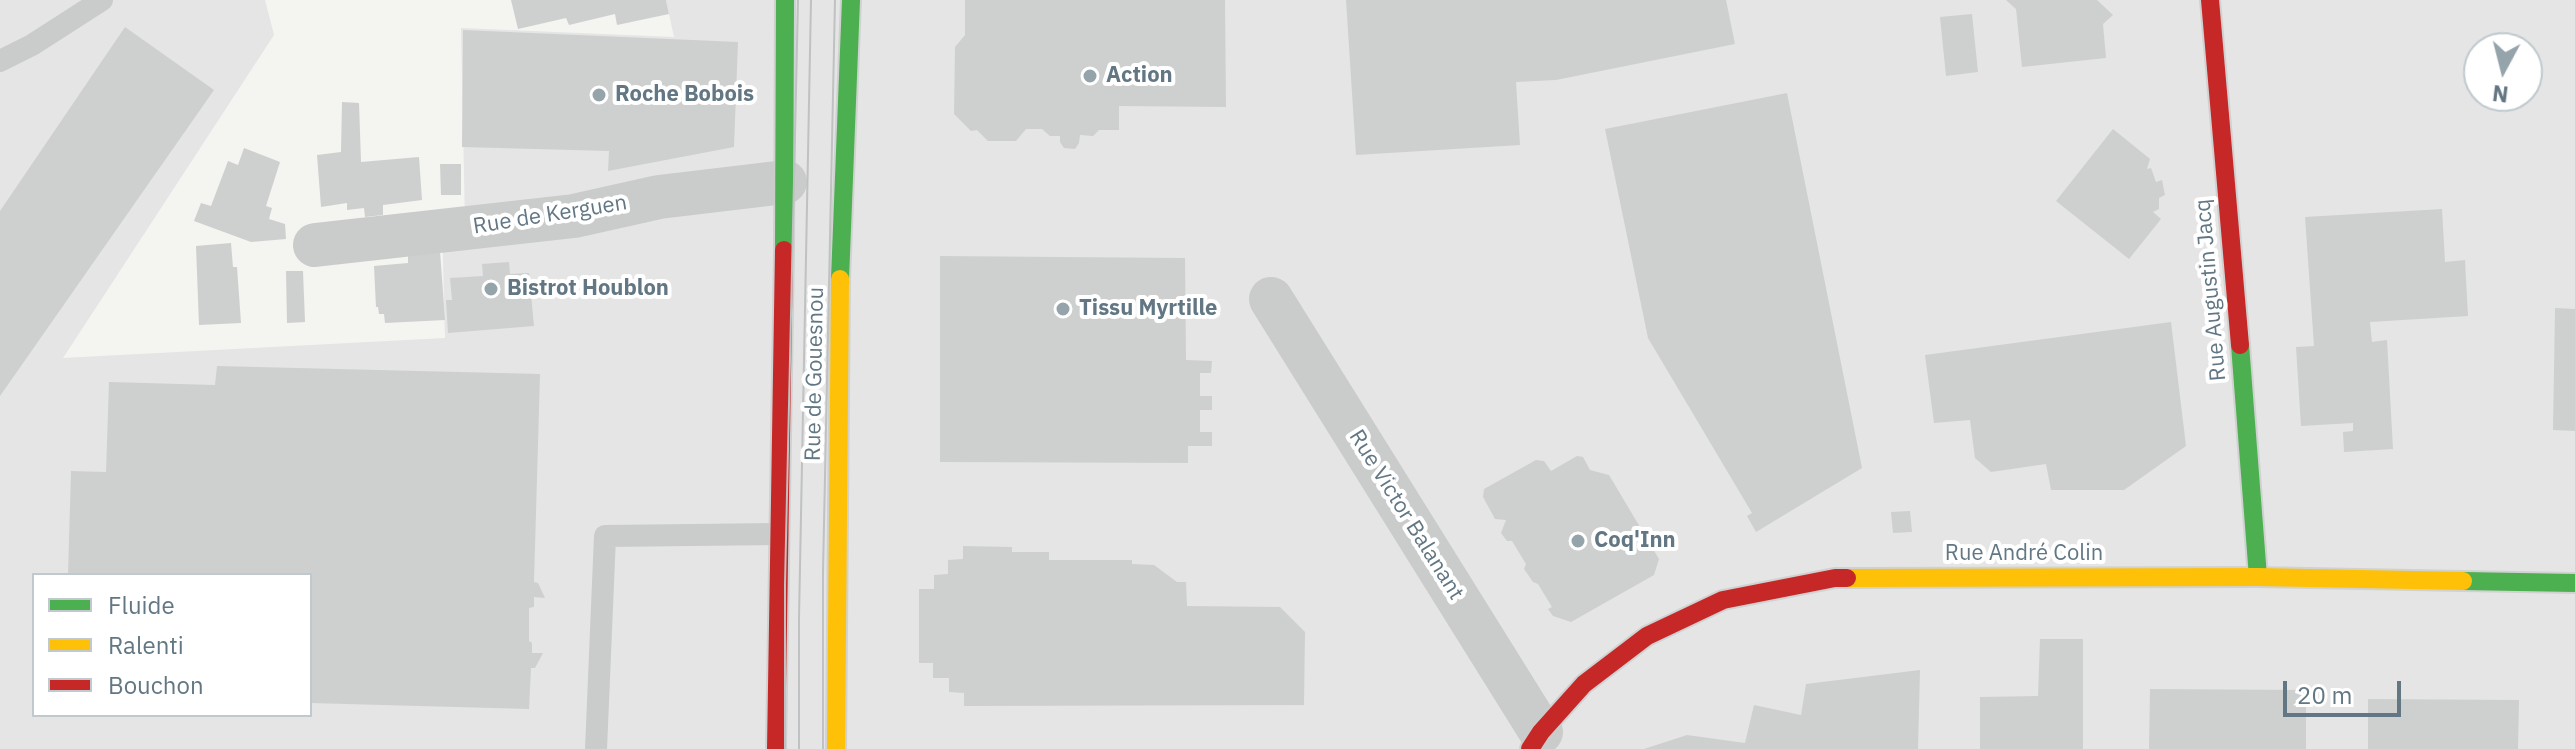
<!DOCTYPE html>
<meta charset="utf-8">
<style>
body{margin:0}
#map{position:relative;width:2575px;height:749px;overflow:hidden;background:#f4f4f1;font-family:"IBM Plex Sans",sans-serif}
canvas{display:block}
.legend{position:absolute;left:32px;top:573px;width:280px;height:144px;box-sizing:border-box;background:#fff;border:2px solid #c0c9cd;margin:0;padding:10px 14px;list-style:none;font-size:24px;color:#627783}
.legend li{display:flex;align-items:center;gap:16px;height:40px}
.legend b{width:40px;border:2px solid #c0c9cd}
.north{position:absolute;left:2463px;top:32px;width:80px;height:80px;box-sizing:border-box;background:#fff;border:2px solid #c0c9cd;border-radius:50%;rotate:187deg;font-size:22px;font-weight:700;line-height:32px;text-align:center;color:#627783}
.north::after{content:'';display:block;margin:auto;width:28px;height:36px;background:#95a3aa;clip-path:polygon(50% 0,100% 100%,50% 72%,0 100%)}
.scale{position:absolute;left:2283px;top:681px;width:118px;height:36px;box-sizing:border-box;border:4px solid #627783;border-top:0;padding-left:10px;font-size:24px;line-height:28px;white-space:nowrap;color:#627783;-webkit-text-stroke:6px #fff;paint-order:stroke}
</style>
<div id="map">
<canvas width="2575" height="749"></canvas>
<ul class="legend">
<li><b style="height:10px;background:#4caf50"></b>Fluide</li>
<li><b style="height:10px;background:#ffc107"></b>Ralenti</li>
<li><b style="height:10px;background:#c62828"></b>Bouchon</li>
</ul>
<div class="north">N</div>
<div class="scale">20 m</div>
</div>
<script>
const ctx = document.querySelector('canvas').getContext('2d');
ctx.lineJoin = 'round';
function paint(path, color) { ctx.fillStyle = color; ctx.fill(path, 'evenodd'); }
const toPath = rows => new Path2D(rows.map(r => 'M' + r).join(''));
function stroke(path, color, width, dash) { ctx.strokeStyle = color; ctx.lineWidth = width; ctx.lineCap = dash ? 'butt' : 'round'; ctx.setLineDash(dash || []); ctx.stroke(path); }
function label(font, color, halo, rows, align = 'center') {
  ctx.font = font + ' "IBM Plex Sans",sans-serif'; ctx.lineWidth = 8; ctx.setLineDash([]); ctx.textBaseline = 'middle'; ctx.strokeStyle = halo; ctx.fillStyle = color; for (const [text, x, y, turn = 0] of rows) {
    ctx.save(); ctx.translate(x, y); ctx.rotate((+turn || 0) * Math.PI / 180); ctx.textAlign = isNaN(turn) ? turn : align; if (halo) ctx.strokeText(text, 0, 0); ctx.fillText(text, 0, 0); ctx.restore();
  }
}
paint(toPath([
 [0,0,265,0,274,35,63,358,445,338,442,224,465,222,461,28,674,37,666,0,2575,0,2575,749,0,749],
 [2479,48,2527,48,2527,96,2479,96],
 [34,575,310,575,310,715,34,715]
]), '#e4e5e4');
paint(toPath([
 [511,0,666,0,669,14,617,25,615,14,569,25,566,18,518,29],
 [965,0,1225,0,1226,107,1119,106,1119,130,1099,130,1093,136,1080,135,1079,143,1075,149,1064,148,1060,142,1060,136,1050,136,1042,129,1026,129,1016,141,988,141,977,130,971,131,954,114,955,47,965,35],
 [1346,0,1726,0,1735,44,1556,80,1516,82,1520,145,1356,155],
 [2006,0,2097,0,2113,15,2103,24,2106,58,2022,67,2016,9],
 [1972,14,1978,72,1946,76,1940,17],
 [125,27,214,90,0,396,0,211],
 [463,30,738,42,734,147,608,171,609,151,462,147],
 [1787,93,1862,468,1756,532,1747,516,1752,513,1648,338,1605,129],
 [342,102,359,103,361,162,419,157,422,200,383,205,383,215,365,217,364,208,347,210,347,203,321,207,317,155,341,152],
 [2113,129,2150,159,2147,169,2151,168,2156,182,2162,180,2165,195,2159,198,2159,209,2153,212,2161,219,2129,259,2056,201],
 [244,148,280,162,266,206,272,208,269,219,285,224,286,239,251,242,194,221,201,203,211,206,228,161,238,165],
 [440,164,461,164,461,195,441,195],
 [2442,209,2445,262,2465,260,2468,316,2370,322,2372,342,2387,340,2393,449,2344,452,2343,432,2353,431,2353,423,2301,426,2296,347,2314,346,2305,217],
 [231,243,233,267,237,267,241,323,199,325,196,246],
 [440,251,445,320,385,323,384,314,379,314,378,307,376,307,374,266,408,263,408,255],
 [940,256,1185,258,1186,360,1212,361,1211,373,1200,373,1200,396,1212,396,1212,410,1200,410,1200,432,1212,432,1212,446,1188,446,1188,463,940,462],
 [509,262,510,274,529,273,534,326,448,333,446,300,452,300,450,278,483,276,482,264],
 [286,271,303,271,305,322,287,323],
 [2555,308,2575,309,2575,431,2553,430],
 [2171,322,2186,446,2124,490,2051,490,2046,464,1991,472,1975,458,1970,420,1934,423,1925,355],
 [217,366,540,374,534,582,538,583,545,598,534,597,534,607,529,608,529,641,532,643,532,653,543,653,535,668,531,668,529,709,310,703,310,575,68,575,71,471,106,472,109,382,215,385],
 [1577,456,1583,457,1590,470,1609,475,1659,559,1654,575,1571,622,1553,616,1548,609,1552,607,1538,584,1533,582,1524,569,1526,564,1512,541,1507,541,1501,533,1506,520,1495,519,1483,497,1484,489,1536,460,1544,461,1551,471],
 [1910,511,1912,532,1893,533,1891,512],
 [963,546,1012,547,1012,552,1049,552,1049,560,1132,560,1132,564,1154,565,1177,582,1186,582,1187,606,1280,607,1305,632,1304,705,964,706,964,693,949,692,949,678,933,678,933,663,919,663,919,589,934,589,934,575,948,574,948,560,963,559],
 [2040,639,2083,639,2083,749,1980,749,1980,697,2038,696],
 [1920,670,1918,749,1644,749,1687,735,1745,743,1754,705,1801,715,1806,684],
 [2150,689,2306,690,2306,749,2149,749],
 [2368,699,2519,700,2518,749,2368,749]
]), '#ced0cf');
const fast = toPath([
 [784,250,785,0],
 [840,279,851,0],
 [2240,345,2258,577],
 [2463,581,2575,583]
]);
const slow = toPath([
 [1847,578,2258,577,2463,581],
 [836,749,840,279]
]);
const jam = toPath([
 [2210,0,2240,345],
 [776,749,784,250],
 [1530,749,1541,732,1584,684,1647,636,1723,600,1835,578,1847,578]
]);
stroke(fast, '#d0d2d1', 22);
stroke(slow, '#d0d2d1', 22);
stroke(jam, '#d0d2d1', 22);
stroke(toPath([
 [0,61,32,45,102,0],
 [596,749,605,536,778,534]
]), '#cacbcb', 22);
stroke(toPath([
 [315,245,574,216,659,197,785,182],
 [1271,299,1541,732]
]), '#cacbcb', 44);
stroke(fast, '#4caf50', 18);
stroke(slow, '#ffc107', 18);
stroke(jam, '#c62828', 18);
stroke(toPath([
 [785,749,785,584,798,0],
 [799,749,799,618,811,0],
 [823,749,823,572,835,0]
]), '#bfc1c2', 2);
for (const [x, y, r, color] of [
 [1090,76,8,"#95a3aa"],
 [599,95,8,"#95a3aa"],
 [491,289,8,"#95a3aa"],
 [1063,309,8,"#95a3aa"],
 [1578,541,8,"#95a3aa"]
]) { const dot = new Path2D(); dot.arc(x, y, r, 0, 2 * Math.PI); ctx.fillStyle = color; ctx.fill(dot); stroke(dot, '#fff', 3); }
label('bold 22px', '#627783', '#fff', [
 ["Action",1106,76],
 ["Roche Bobois",615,95],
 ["Bistrot Houblon",507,289],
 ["Tissu Myrtille",1079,309],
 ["Coq'Inn",1594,541]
], 'left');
label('22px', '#627783', '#fff', [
 ["Rue de Kerguen",550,215,-9],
 ["Rue Augustin Jacq",2211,290,-95],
 ["Rue de Gouesnou",815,374,-89],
 ["Rue Victor Balanant",1406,515,58],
 ["Rue André Colin",2024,554]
]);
</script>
